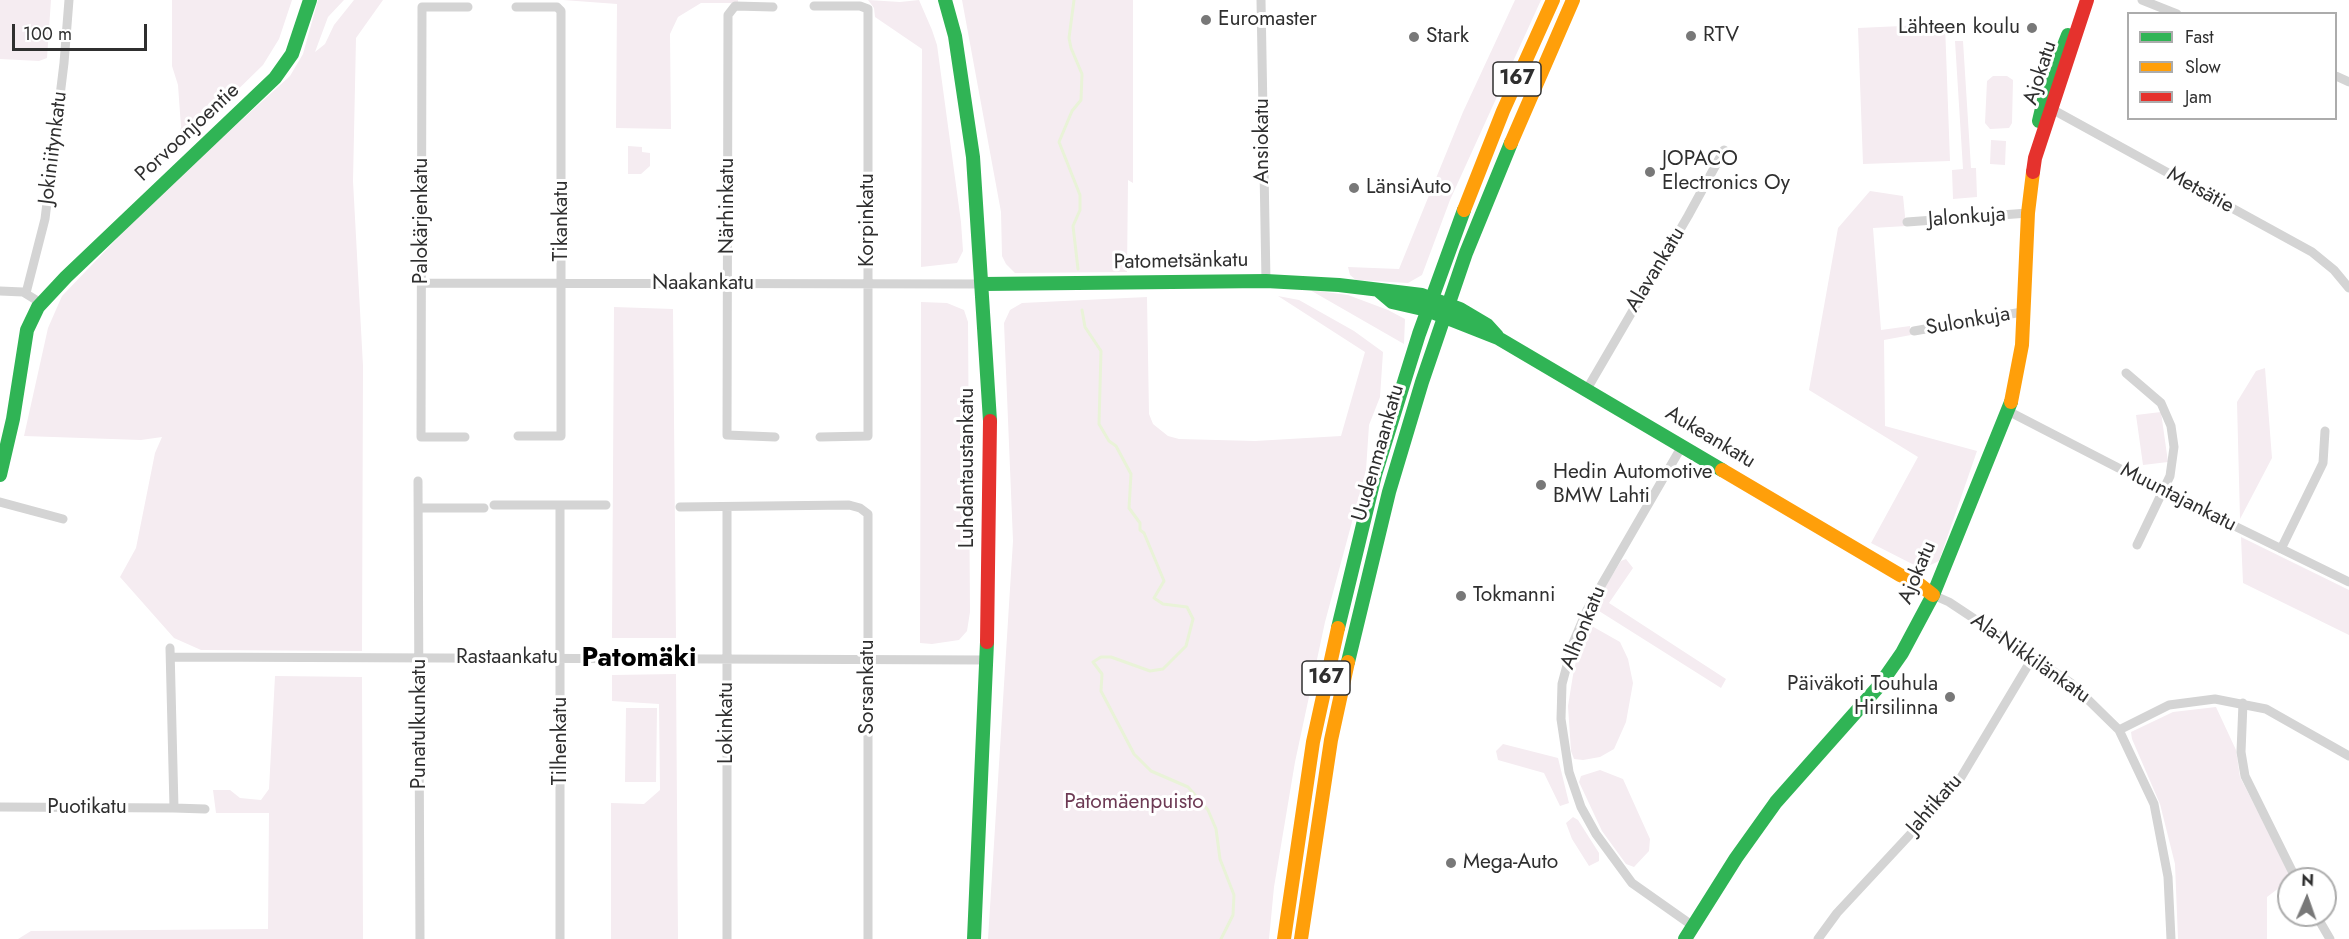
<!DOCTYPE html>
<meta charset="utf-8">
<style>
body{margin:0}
#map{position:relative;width:2349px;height:939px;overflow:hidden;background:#fff;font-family:Jost,sans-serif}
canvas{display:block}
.legend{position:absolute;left:2127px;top:12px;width:210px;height:108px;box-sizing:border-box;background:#fff;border:2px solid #acacac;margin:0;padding:8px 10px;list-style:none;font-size:18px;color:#2f2f2f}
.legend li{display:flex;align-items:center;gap:12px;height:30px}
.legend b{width:30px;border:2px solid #acacac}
.north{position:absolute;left:2277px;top:867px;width:60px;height:60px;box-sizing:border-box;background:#fff;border:2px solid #acacac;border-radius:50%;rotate:2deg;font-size:16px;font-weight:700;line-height:24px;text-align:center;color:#2f2f2f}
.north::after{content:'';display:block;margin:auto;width:21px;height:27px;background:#787878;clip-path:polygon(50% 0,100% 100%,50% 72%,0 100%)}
.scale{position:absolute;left:12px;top:24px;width:135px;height:27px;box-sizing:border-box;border:3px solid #2f2f2f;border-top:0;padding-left:8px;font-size:18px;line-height:21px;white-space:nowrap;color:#2f2f2f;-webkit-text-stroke:4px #fff;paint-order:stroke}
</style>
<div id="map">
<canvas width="2349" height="939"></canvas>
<ul class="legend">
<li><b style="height:8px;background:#30b455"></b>Fast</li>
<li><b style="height:8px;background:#ff9f0a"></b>Slow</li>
<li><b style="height:8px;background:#e5322d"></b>Jam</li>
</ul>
<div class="north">N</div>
<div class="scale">100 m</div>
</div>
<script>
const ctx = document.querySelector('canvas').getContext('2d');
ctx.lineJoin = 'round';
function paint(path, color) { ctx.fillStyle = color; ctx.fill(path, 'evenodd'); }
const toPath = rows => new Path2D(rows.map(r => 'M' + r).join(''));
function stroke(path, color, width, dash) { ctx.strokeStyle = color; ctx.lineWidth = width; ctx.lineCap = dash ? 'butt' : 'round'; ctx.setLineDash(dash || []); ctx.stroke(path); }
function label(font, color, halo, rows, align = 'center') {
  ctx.font = font + ' Jost,sans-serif'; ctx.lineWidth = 6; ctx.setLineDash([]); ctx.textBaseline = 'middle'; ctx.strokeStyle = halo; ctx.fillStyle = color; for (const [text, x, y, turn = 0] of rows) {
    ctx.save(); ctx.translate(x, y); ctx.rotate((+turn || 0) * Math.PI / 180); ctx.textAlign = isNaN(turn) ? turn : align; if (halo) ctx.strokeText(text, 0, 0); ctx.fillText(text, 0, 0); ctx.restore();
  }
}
paint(toPath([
 [0,0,51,0,47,58,39,61,0,59],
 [172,0,292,0,279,39,263,65,174,152,181,127,178,85,172,66],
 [318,0,344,0,328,17,315,52,325,44,334,25,354,0,383,0,356,38,353,181,363,366,362,651,201,650,174,638,120,577,136,548,155,453,162,437,141,440,24,436,48,328,62,296,155,199,290,76,303,54],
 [563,0,738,0,738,3,701,3,678,17,670,34,671,129,616,128,617,4],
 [868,0,900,2,919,0,932,30,937,45,961,222,963,251,957,263,921,267,922,49,875,17,874,8],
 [962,0,1133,0,1133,183,1128,180,1127,272,1015,273,1006,264,1002,256,1001,212],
 [1515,0,1541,0,1450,200,1422,275,1408,283,1356,280,1350,275,1348,267,1399,269,1463,112],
 [1945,24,1950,161,1863,164,1858,28],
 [1955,41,1963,41,1971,168,1976,168,1977,197,1953,199,1952,170,1963,169],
 [1993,76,2007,76,2013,80,2012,123,2009,128,1990,129,1985,123,1987,81],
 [1991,140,2006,141,2005,165,1990,164],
 [628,146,642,147,642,152,650,153,650,166,641,174,628,174],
 [1870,191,1903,196,1906,226,1873,228,1881,330,1910,326,1911,335,1884,340,1885,426,1977,451,1939,561,1922,569,1871,543,1918,457,1809,390,1838,228],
 [1310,290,1348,295,1388,310,1405,319,1404,344],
 [1278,296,1299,300,1354,331,1383,352,1380,397,1369,425,1366,470,1325,622,1295,762,1274,887,1269,939,988,939,1013,541,1004,323,1010,310,1022,303,1147,297,1149,414,1153,424,1168,436,1179,439,1255,441,1341,436,1365,352],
 [921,302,947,303,964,310,968,322,970,612,967,631,959,640,932,644,920,643],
 [614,307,673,309,676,638,612,638],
 [2265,368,2272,458,2240,519,2237,402,2256,371],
 [2161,412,2168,462,2143,465,2136,415],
 [2241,537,2349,590,2349,635,2243,583],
 [1626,559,1633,568,1609,603,1726,679,1721,688,1599,611,1596,601,1621,561],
 [1590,625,1620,642,1628,659,1633,683,1626,722,1614,749,1600,757,1583,760,1574,759,1571,751,1568,706,1574,669,1584,630],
 [676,674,678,939,611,939,611,803,644,804,660,790,659,704,612,701,612,675],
 [275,676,362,677,363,939,18,939,31,931,268,929,269,813,216,813,213,790,230,790,240,798,261,800,269,789],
 [2216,707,2236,750,2240,777,2292,878,2267,897,2267,939,2178,939,2175,864,2160,804,2132,739,2131,732,2173,712],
 [626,708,657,708,656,782,625,782],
 [1503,744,1558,758,1569,803,1560,806,1544,773,1498,760,1496,751],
 [1600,770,1623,779,1650,839,1649,851,1634,867,1626,864,1602,831,1579,782,1581,776],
 [1573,817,1578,820,1599,853,1599,861,1589,866,1572,839,1566,823]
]), '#f5ecf1');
stroke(toPath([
 [1074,0,1069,38,1071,48,1082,74,1081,100,1072,111,1059,142,1080,195,1080,210,1073,226,1078,269],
 [1082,310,1085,327,1101,351,1099,424,1109,441,1116,446,1131,474,1129,508,1140,523,1140,530,1144,533,1164,581,1154,598,1163,604,1187,607,1193,619,1186,646,1163,669,1150,671,1111,657,1101,657,1093,662,1102,674,1101,691,1134,754,1151,771,1188,787,1208,810,1216,829,1220,859,1234,895,1233,915,1221,939]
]), '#e9f3d8', 3);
stroke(toPath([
 [1261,0,1266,281],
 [2142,0,2177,14],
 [814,6,860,6,868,9,868,436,820,437],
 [516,7,557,7,561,11,561,436,518,436],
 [773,7,735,6,728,15,727,435,775,437],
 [2336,76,2349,82],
 [2048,107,2312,252,2334,270,2349,288],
 [1907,222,2028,213],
 [422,283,983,284],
 [0,291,23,292,41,303],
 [26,293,45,219,64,63,69,0],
 [1914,331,2022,312],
 [2126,373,2161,403,2171,426,2174,447,2170,476,2137,545],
 [1587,389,1688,216,1724,150],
 [2008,411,2161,490,2349,582],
 [465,437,421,437,422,7,468,7],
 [1682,446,1587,610,1573,643,1562,684,1561,719,1569,772,1581,807,1596,834,1632,883,1693,926],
 [418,481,420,939],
 [0,502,63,519],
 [494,505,606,505],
 [680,507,849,505,860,508,868,514,868,939],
 [419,508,484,508],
 [2281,549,2323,463,2325,431],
 [1933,595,1949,602,2071,683,2119,730,2154,804,2168,877,2171,939],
 [171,657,987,660],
 [2243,703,2241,752,2245,776,2296,879],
 [2119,730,2169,705,2215,699,2266,709,2349,756],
 [0,807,174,808,170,648],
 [174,808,205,809],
 [2316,915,2330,939],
 [560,939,560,506],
 [727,939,727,508],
 [1818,939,1837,913,1957,784,2033,657]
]), '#d4d4d4', 9);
stroke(toPath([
 [945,0,955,36,973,157,990,421],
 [2039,121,2046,91,2068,35],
 [983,284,1266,281,1339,285,1422,295,1460,309,1487,325,1497,336],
 [1379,291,1392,302,1427,310,1498,338,1722,470],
 [0,475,13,419,27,330,38,307,66,277,275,78,292,54,310,0],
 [1338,628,1375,475,1419,334,1464,210],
 [1348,662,1389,492,1422,382,1466,253,1511,143],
 [974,939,987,642],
 [1685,939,1736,858,1776,802,1879,686,1902,653,1933,595,2011,402]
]), '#30b455', 14);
stroke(toPath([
 [1511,143,1573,0],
 [1464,210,1503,111,1553,0],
 [2011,402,2022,345,2028,213,2033,172],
 [1722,470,1900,575,1915,581,1933,595],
 [1284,939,1313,742,1338,628],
 [1301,939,1331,740,1348,662]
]), '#ff9f0a', 14);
stroke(toPath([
 [2033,172,2035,158,2087,0],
 [987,642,990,421]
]), '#e5322d', 14);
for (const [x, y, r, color] of [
 [1206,20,6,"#787878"],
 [2032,28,6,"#787878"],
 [1691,36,6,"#787878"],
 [1414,37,6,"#787878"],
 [1650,172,6,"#787878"],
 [1354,188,6,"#787878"],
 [1541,485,6,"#787878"],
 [1461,596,6,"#787878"],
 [1950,697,6,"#787878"],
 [1451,863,6,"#787878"]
]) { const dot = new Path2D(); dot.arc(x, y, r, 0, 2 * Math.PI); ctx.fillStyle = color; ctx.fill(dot); stroke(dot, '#fff', 2); }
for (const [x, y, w] of [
 [1517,79,48],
 [1326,678,48]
]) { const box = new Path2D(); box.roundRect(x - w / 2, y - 17, w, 34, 4.5); ctx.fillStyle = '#fff'; ctx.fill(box); stroke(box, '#2f2f2f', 1.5); }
label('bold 20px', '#2f2f2f', null, [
 ["167",1517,79],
 ["167",1326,678]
]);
label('21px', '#2f2f2f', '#fff', [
 ["Euromaster",1218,20],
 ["Lähteen koulu",2020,28,"right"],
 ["RTV",1703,36],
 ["Stark",1426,37],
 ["JOPACO",1662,160],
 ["Electronics Oy",1662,184],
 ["LänsiAuto",1366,188],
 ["Hedin Automotive",1553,473],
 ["BMW Lahti",1553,497],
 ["Tokmanni",1473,596],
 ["Päiväkoti Touhula",1938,685,"right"],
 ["Hirsilinna",1938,709,"right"],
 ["Mega-Auto",1463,863]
], 'left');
label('21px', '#2f2f2f', '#fff', [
 ["Ajokatu",2041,73,-72],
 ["Porvoonjoentie",188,133,-43],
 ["Ansiokatu",1263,141,-90],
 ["Jokiniitynkatu",54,148,-83],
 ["Metsätie",2200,191,29],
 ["Närhinkatu",728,206,-90],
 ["Jalonkuja",1967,218,-4],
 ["Korpinkatu",868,220,-90],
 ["Palokärjenkatu",422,221,-90],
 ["Tikankatu",562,221,-90],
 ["Patometsänkatu",1181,262,-1],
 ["Alavankatu",1656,270,-59],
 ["Naakankatu",703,284],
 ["Sulonkuja",1968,322,-10],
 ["Aukeankatu",1710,438,31],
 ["Uudenmaankatu",1379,453,-74],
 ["Luhdantaustankatu",968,468,-90],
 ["Muuntajankatu",2178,498,27],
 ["Ajokatu",1918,573,-67],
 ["Alhonkatu",1584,628,-68],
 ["Rastaankatu",507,658],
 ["Ala-Nikkilänkatu",2030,659,35],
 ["Sorsankatu",868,687,-90],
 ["Lokinkatu",727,723,-90],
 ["Punatulkunkatu",420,724,-90],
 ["Tilhenkatu",561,741,-90],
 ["Jahtikatu",1935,805,-49],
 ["Puotikatu",87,808]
]);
label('21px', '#6d3a54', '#fff', [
 ["Patomäenpuisto",1134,803]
]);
label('bold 27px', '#000', '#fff', [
 ["Patomäki",639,659]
]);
</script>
